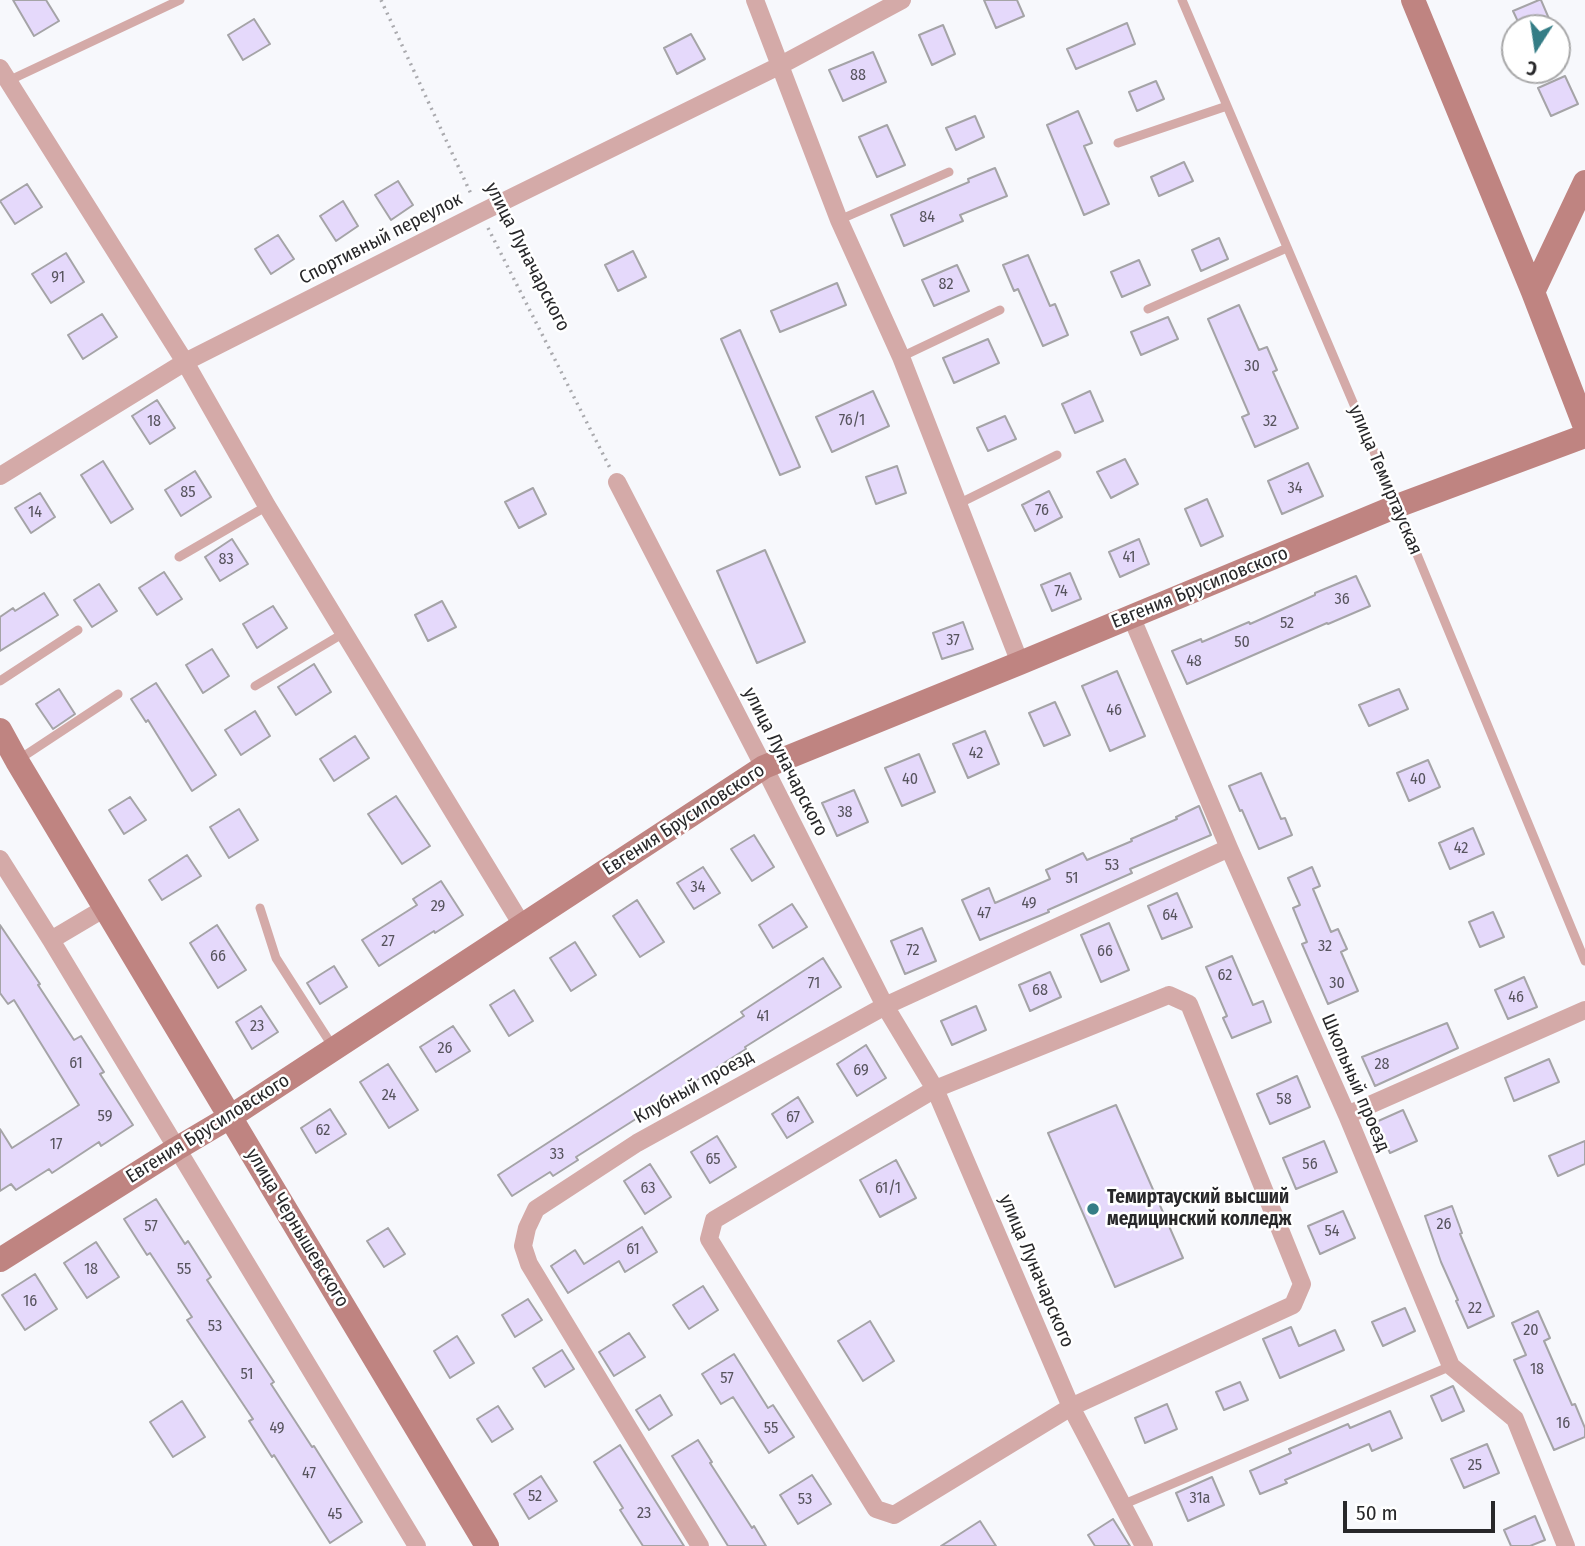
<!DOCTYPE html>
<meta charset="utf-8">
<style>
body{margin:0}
#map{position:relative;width:1585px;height:1546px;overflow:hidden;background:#f7f8fc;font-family:"Fira Sans Condensed",sans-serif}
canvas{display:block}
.north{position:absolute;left:1501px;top:14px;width:70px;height:70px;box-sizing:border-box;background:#fff;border:2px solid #a9a9aa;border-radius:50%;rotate:192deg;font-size:19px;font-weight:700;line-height:28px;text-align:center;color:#28282a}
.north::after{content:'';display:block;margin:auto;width:24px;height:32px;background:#357d86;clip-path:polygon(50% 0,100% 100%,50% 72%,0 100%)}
.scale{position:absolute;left:1343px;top:1501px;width:152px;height:32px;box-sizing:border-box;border:4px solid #28282a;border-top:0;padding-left:9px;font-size:21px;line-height:24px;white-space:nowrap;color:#28282a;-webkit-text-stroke:5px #fff;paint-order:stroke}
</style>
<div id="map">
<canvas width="1585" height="1546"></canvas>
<div class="north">С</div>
<div class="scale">50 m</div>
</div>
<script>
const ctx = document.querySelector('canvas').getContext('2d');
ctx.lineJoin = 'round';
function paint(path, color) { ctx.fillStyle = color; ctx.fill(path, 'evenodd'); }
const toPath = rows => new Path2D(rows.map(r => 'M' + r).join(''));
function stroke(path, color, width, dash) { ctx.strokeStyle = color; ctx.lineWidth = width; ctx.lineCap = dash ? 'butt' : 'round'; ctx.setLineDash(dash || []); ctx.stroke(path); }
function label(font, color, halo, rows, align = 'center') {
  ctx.font = font + ' "Fira Sans Condensed",sans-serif'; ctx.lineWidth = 5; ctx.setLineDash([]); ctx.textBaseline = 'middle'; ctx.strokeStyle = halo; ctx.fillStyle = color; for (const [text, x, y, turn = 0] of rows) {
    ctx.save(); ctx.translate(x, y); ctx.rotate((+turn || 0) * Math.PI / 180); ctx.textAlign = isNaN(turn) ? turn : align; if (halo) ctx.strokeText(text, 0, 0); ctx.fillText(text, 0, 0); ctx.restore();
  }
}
const building = toPath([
 [13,0,46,0,59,21,34,36,13,0],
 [984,0,1017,0,1024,16,996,28,984,0],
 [1539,0,1541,0,1553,28,1521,28,1513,11,1539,0],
 [254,19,270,44,243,60,228,35,254,19],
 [1127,23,1135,44,1076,69,1067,49,1127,23],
 [943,25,955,54,932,65,919,35,943,25],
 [691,34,705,59,677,74,664,48,691,34],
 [873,52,886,82,843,101,829,70,873,52],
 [1565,76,1578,104,1551,116,1538,88,1565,76],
 [1156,81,1164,99,1137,111,1129,92,1156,81],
 [1078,111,1092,143,1084,146,1109,204,1084,215,1047,125,1078,111],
 [975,116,984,137,956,150,946,128,975,116],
 [887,125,905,165,877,177,859,137,887,125],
 [1184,162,1193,181,1159,196,1151,177,1184,162],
 [995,168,1007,196,960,215,963,221,904,246,891,215,969,182,968,179,995,168],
 [398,181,413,205,391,220,375,195,398,181],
 [27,184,42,207,15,224,0,201,27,184],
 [343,201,358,226,336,241,320,216,343,201],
 [278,235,294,259,271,274,255,249,278,235],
 [1219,238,1228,259,1201,271,1192,250,1219,238],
 [633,251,646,277,618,291,605,265,633,251],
 [66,253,84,282,51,303,32,274,66,253],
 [1028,255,1050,306,1055,304,1068,335,1043,346,1018,289,1014,291,1003,265,1028,255],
 [1139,260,1150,285,1122,297,1111,272,1139,260],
 [957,265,969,291,934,306,922,280,957,265],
 [837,283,846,305,780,332,771,311,837,283],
 [1239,305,1259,350,1267,347,1277,370,1273,372,1298,428,1255,447,1242,417,1249,414,1208,319,1239,305],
 [102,314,117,337,83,359,68,335,102,314],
 [1168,317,1178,339,1141,355,1131,332,1168,317],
 [740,330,800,467,780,475,721,339,740,330],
 [988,339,999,363,954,383,943,358,988,339],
 [873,391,889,426,832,452,816,417,873,391],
 [1090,391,1103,421,1075,433,1062,404,1090,391],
 [157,400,175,428,150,444,132,416,157,400],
 [1005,416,1016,439,988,451,977,428,1005,416],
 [1125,459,1138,484,1111,498,1097,472,1125,459],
 [103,461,133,509,111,523,81,475,103,461],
 [1308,463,1323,496,1282,514,1268,481,1308,463],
 [897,466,906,493,876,504,866,477,897,466],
 [195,471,211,497,181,516,165,490,195,471],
 [533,488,546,514,519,528,505,502,533,488],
 [1049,491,1062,517,1035,531,1022,505,1049,491],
 [40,493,55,517,31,533,15,508,40,493],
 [1207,499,1223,536,1201,546,1185,509,1207,499],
 [232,539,248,564,220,581,205,557,232,539],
 [1139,539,1149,564,1120,577,1109,552,1139,539],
 [765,550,805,642,757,663,717,571,765,550],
 [164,572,182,599,157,615,139,588,164,572],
 [1070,573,1081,599,1052,611,1041,585,1070,573],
 [1356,576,1370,606,1328,624,1327,623,1187,684,1172,651,1201,639,1202,642,1249,622,1250,624,1315,595,1315,593,1356,576],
 [99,584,117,611,92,627,74,600,99,584],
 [44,593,58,615,0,651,0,617,13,608,15,611,44,593],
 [442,601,456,627,428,641,415,615,442,601],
 [273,606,287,628,257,648,243,624,273,606],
 [963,622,973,649,942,659,933,633,963,622],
 [212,649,229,676,203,693,186,665,212,649],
 [314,664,331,692,296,715,278,687,314,664],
 [1117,671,1145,736,1110,751,1082,686,1117,671],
 [156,683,216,775,192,791,148,720,146,722,131,699,156,683],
 [59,689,75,714,53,729,36,704,59,689],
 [1399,689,1408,709,1369,726,1359,705,1399,689],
 [1055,702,1070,735,1044,746,1029,713,1055,702],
 [255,711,270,736,241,755,225,730,255,711],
 [985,731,999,764,968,778,953,744,985,731],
 [355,736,369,758,334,781,320,759,355,736],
 [919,754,935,792,902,806,885,768,919,754],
 [1428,760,1440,787,1409,801,1397,773,1428,760],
 [1261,773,1281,819,1285,818,1292,835,1259,849,1242,810,1240,811,1229,786,1261,773],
 [854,790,868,822,837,836,822,803,854,790],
 [396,796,430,846,402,864,368,814,396,796],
 [130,797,146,820,124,834,109,810,130,797],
 [1199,806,1211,835,1130,869,1132,873,1048,910,1049,912,980,940,962,900,989,888,995,903,1050,879,1046,870,1083,853,1087,860,1132,841,1131,839,1177,819,1176,817,1199,806],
 [239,809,258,840,229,858,210,827,239,809],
 [1473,828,1484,854,1450,869,1439,843,1473,828],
 [754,835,774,867,752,881,731,849,754,835],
 [187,855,201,876,162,900,149,880,187,855],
 [703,867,720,893,694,909,677,883,703,867],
 [1312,867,1320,886,1313,889,1331,932,1338,929,1347,949,1341,952,1358,991,1328,1004,1302,944,1307,942,1293,908,1300,905,1288,878,1312,867],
 [441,881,463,915,435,933,434,931,379,966,362,940,417,905,413,899,441,881],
 [1177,893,1192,927,1162,939,1148,906,1177,893],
 [637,900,664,942,640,957,613,916,637,900],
 [792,904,807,927,773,948,759,925,792,904],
 [1493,912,1504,937,1480,947,1469,922,1493,912],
 [1109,923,1129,970,1101,982,1081,935,1109,923],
 [0,925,40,984,38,985,74,1040,81,1036,104,1072,100,1074,133,1125,101,1146,99,1142,52,1173,49,1169,16,1190,11,1184,0,1191,0,1129,12,1148,79,1105,14,1000,8,1004,0,993,0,925],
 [217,925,246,970,218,988,190,943,217,925],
 [922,928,936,961,905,974,891,941,922,928],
 [575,942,596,975,571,991,550,958,575,942],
 [1232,956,1253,1005,1263,1001,1271,1022,1232,1038,1223,1018,1227,1016,1206,967,1232,956],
 [823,958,841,987,745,1047,746,1049,576,1157,578,1160,553,1176,550,1172,512,1196,498,1175,744,1016,741,1012,823,958],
 [334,966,347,987,320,1004,307,983,334,966],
 [1050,972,1061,997,1030,1011,1019,985,1050,972],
 [1524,977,1537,1007,1508,1019,1495,990,1524,977],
 [514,990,533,1021,509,1036,490,1005,514,990],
 [261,1006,278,1032,252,1049,236,1022,261,1006],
 [976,1006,986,1030,952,1045,941,1021,976,1006],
 [1447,1023,1458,1048,1375,1086,1362,1057,1447,1023],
 [453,1026,470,1051,436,1072,420,1047,453,1026],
 [866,1045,886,1078,857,1096,837,1064,866,1045],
 [1549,1059,1559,1082,1514,1101,1505,1078,1549,1059],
 [388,1064,418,1110,389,1128,360,1082,388,1064],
 [1297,1076,1310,1107,1270,1124,1257,1094,1297,1076],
 [798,1097,813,1122,787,1138,772,1114,798,1097],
 [1116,1105,1183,1258,1115,1287,1048,1133,1116,1105],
 [330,1109,346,1134,316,1153,301,1128,330,1109],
 [1403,1110,1417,1141,1390,1153,1376,1122,1403,1110],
 [717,1136,736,1167,710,1183,691,1152,717,1136],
 [1324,1141,1337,1172,1296,1189,1283,1158,1324,1141],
 [1585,1141,1585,1164,1558,1176,1549,1156,1585,1141],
 [896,1160,916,1198,880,1217,860,1180,896,1160],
 [650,1164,671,1197,645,1214,624,1181,650,1164],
 [156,1199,185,1244,188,1241,211,1277,207,1280,274,1382,271,1384,312,1447,314,1446,362,1522,330,1543,274,1455,272,1457,249,1421,253,1419,187,1320,192,1317,150,1253,147,1255,124,1219,156,1199],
 [1452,1206,1462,1233,1460,1234,1494,1316,1468,1328,1456,1301,1458,1300,1441,1262,1425,1216,1452,1206],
 [1343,1211,1355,1238,1320,1254,1308,1226,1343,1211],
 [642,1227,657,1252,625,1272,619,1261,568,1293,551,1266,575,1250,584,1264,642,1227],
 [388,1228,405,1254,384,1267,367,1241,388,1228],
 [96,1242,119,1277,87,1298,64,1263,96,1242],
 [35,1274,57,1309,25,1330,2,1295,35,1274],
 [703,1286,718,1310,689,1329,673,1305,703,1286],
 [528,1299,542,1320,515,1337,502,1315,528,1299],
 [1405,1308,1415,1331,1383,1346,1372,1322,1405,1308],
 [1538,1311,1550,1338,1544,1341,1572,1405,1575,1404,1585,1428,1585,1437,1554,1450,1514,1360,1526,1355,1512,1323,1538,1311],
 [870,1321,894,1361,863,1381,838,1341,870,1321],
 [1291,1327,1299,1346,1335,1330,1344,1350,1280,1378,1263,1339,1291,1327],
 [629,1333,645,1357,614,1376,599,1352,629,1333],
 [457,1336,474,1363,450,1378,434,1351,457,1336],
 [562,1350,574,1369,545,1387,533,1368,562,1350],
 [734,1354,768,1408,773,1405,794,1437,769,1453,733,1397,721,1404,702,1374,734,1354],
 [1240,1382,1248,1400,1224,1410,1216,1392,1240,1382],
 [1453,1386,1464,1411,1442,1421,1431,1396,1453,1386],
 [660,1395,672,1415,649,1430,636,1410,660,1395],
 [182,1401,205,1437,173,1457,150,1422,182,1401],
 [1167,1404,1177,1429,1145,1443,1135,1418,1167,1404],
 [498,1406,513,1429,492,1442,477,1419,498,1406],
 [1390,1411,1402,1438,1372,1451,1369,1444,1285,1480,1287,1483,1260,1494,1250,1471,1291,1453,1289,1449,1348,1424,1350,1428,1390,1411],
 [698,1440,712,1462,710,1463,752,1528,754,1526,766,1546,728,1546,672,1456,698,1440],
 [1487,1444,1499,1473,1464,1488,1451,1459,1487,1444],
 [620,1445,649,1491,684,1546,643,1546,620,1510,623,1508,594,1462,620,1445],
 [812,1475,831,1504,798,1524,780,1495,812,1475],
 [541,1476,557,1501,529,1519,514,1494,541,1476],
 [1212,1477,1224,1505,1188,1521,1176,1493,1212,1477],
 [1535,1516,1545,1540,1530,1546,1511,1546,1504,1530,1535,1516],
 [1113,1519,1130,1546,1095,1546,1088,1535,1113,1519],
 [980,1521,996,1546,941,1546,980,1521]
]);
paint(building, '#e5d9fb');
stroke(building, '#a5a4a7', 2);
stroke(toPath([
 [381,0,472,196],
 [488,228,610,468]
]), '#aaaaae', 3.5, [2, 5]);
stroke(toPath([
 [1182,0,1397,506,1585,961],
 [8,81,180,0],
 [1118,143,1227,106],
 [839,220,949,172],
 [1148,309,1287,248],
 [901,357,1000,310],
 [958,504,1057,455],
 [179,557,267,506],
 [0,681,78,630],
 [255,686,344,633],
 [18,760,118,694],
 [260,908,276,958,333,1047],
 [1122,1505,1451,1366]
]), '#d4aaa8', 9);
stroke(toPath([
 [755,0,839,220,901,357,1020,663],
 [0,68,185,362,267,506,522,925],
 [0,476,185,362,480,213,781,65,902,0],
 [617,482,764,767,885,1006,935,1089,1071,1407,1144,1546],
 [1131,616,1229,848,1347,1115,1451,1366,1515,1419,1566,1546],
 [0,859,51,940,417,1546],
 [51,940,105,908],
 [1169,995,1189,1004,1302,1284,1293,1305,1071,1407,894,1515,876,1509,709,1239,714,1220,935,1089,1169,995],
 [1347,1115,1585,1010],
 [700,1546,529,1264,523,1246,527,1228,536,1209,637,1143,885,1006,1229,848]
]), '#d4aaa8', 18);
stroke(toPath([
 [1413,0,1533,292,1585,427],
 [1533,292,1585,182],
 [0,730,17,761,487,1546],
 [0,1260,176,1149,230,1117,764,767,1020,663,1397,506,1585,436]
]), '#bf8481', 24);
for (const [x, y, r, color] of [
 [1093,1209,7,"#357d86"]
]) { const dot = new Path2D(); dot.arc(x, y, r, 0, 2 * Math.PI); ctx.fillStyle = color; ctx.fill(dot); stroke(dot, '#fff', 2.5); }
label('16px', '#57545e', null, [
 ["88",858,76],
 ["84",927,218],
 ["91",58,278],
 ["82",946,285],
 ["30",1252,367],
 ["76/1",852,421],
 ["18",154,422],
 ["32",1270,422],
 ["34",1295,489],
 ["85",188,493],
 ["76",1042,511],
 ["14",35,513],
 ["41",1129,558],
 ["83",226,560],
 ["74",1061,592],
 ["36",1342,600],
 ["52",1287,624],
 ["37",953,641],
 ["50",1242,643],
 ["48",1194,662],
 ["46",1114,711],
 ["42",976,754],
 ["40",910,780],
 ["40",1418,780],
 ["38",845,813],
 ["42",1461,849],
 ["53",1112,866],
 ["51",1072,879],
 ["34",698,888],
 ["49",1029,904],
 ["29",438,907],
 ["47",984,914],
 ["64",1170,916],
 ["27",388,942],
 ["32",1325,947],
 ["72",913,951],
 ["66",1105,952],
 ["66",218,957],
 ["62",1225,976],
 ["71",814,984],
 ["30",1337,984],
 ["68",1040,991],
 ["46",1516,998],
 ["41",763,1017],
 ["23",257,1027],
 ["26",445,1049],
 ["61",76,1064],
 ["28",1382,1065],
 ["69",861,1071],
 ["24",389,1096],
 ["58",1284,1100],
 ["59",105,1117],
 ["67",793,1118],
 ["62",323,1131],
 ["17",56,1145],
 ["33",557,1155],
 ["65",713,1160],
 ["56",1310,1165],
 ["63",648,1189],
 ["61/1",888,1189],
 ["26",1444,1225],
 ["57",151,1227],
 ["54",1332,1232],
 ["61",633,1250],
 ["18",91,1270],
 ["55",184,1270],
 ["16",30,1302],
 ["22",1475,1309],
 ["53",215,1327],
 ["20",1531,1331],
 ["18",1537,1370],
 ["51",247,1375],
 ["57",727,1379],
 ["16",1563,1424],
 ["49",277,1429],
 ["55",771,1429],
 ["25",1475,1466],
 ["47",309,1474],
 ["52",535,1497],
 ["31а",1200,1499],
 ["53",805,1500],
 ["23",644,1514],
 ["45",335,1515]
]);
label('19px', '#28282a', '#fff', [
 ["Спортивный переулок",381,239,-27],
 ["улица Луначарского",527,257,63],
 ["улица Темиртауская",1385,480,67],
 ["Евгения Брусиловского",1200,588,-22],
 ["улица Луначарского",785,762,63],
 ["Евгения Брусиловского",684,820,-33],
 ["Школьный проезд",1355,1083,67],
 ["Клубный проезд",694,1087,-29],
 ["Евгения Брусиловского",208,1129,-32],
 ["улица Чернышевского",297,1228,59],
 ["улица Луначарского",1036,1271,67]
]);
label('bold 19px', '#28282a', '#fff', [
 ["Темиртауский высший",1107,1198],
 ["медицинский колледж",1107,1220]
], 'left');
</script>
